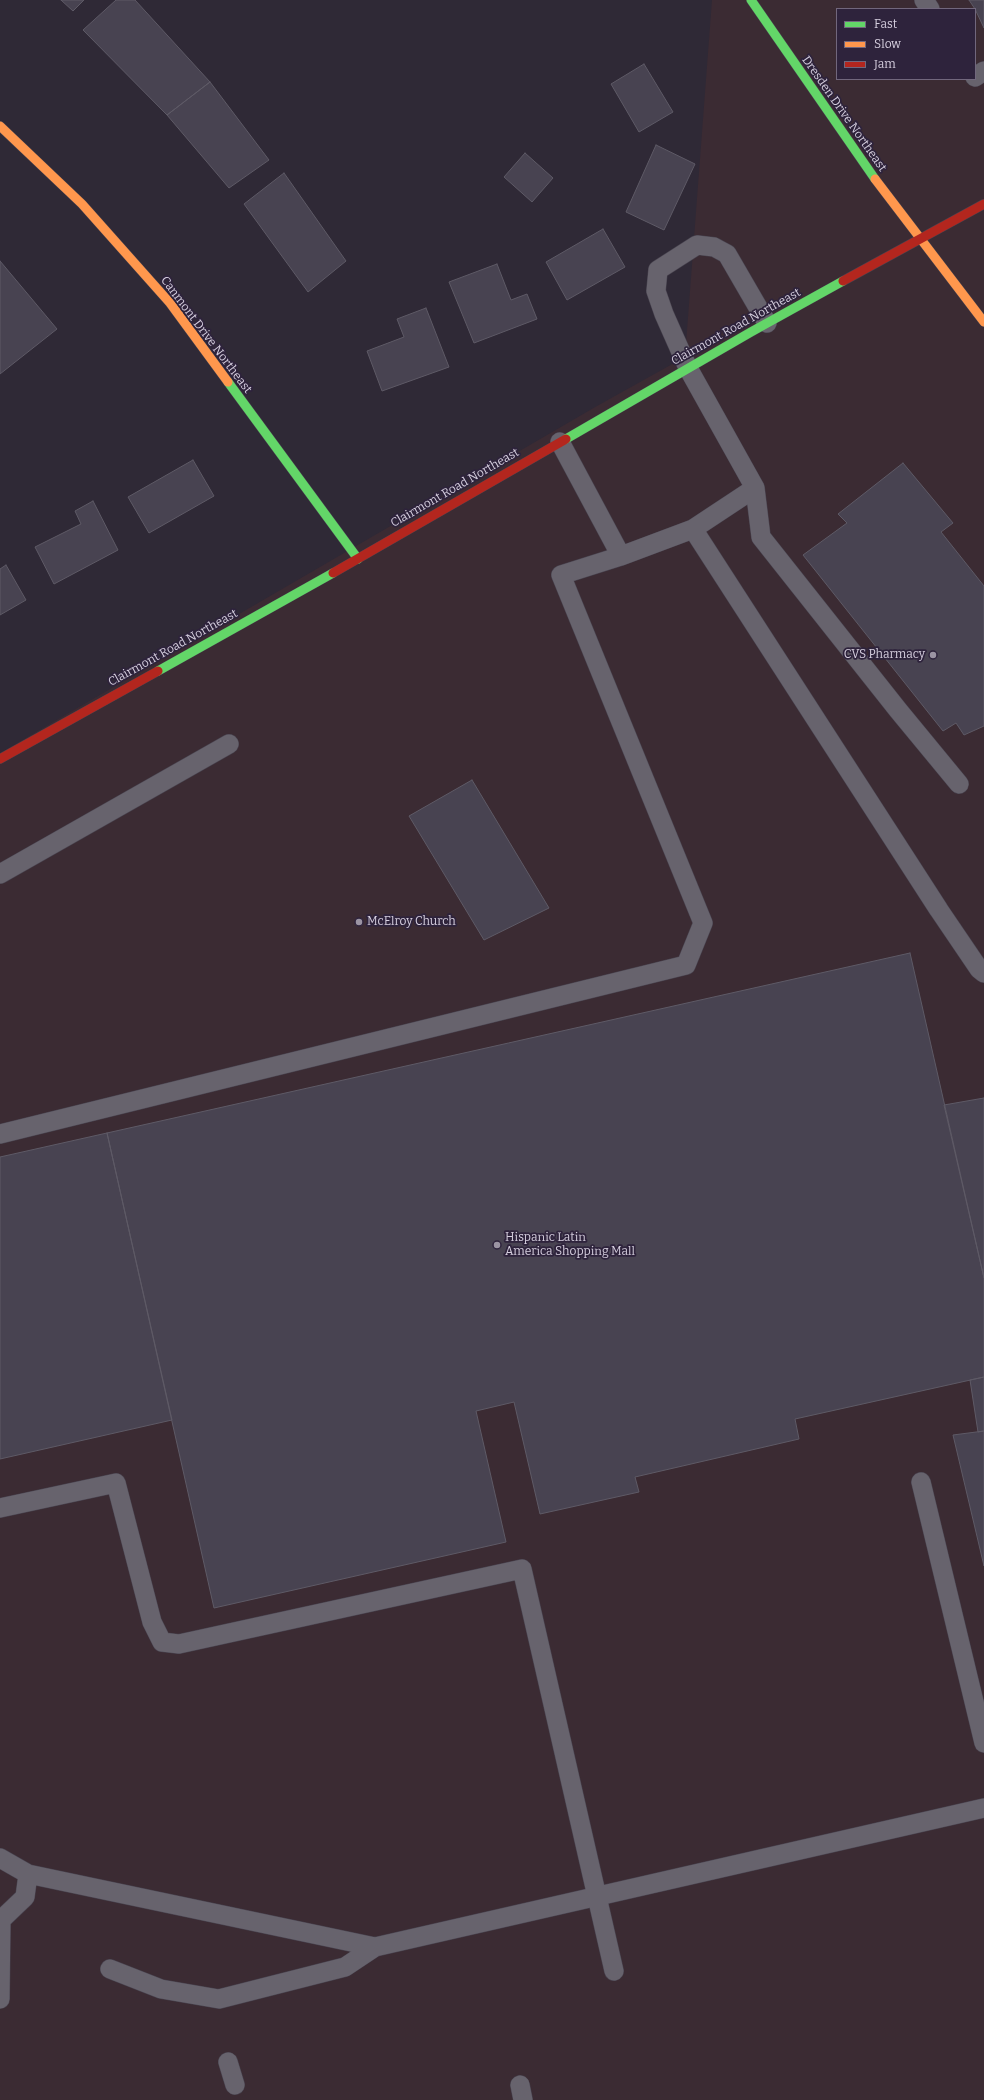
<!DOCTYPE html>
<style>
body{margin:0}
#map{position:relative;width:984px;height:2100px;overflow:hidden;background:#2f2936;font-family:Bitter,serif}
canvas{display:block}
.legend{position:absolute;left:836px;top:8px;width:140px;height:72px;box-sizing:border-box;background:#2e233c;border:1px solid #71677d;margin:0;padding:5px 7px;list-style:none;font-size:12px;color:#d5cede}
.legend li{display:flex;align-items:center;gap:8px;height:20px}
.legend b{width:20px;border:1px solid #71677d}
</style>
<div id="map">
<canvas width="984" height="2100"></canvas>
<ul class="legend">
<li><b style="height:5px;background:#63d668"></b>Fast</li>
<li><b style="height:5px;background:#ff974d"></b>Slow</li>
<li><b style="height:5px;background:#b3261e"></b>Jam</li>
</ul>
</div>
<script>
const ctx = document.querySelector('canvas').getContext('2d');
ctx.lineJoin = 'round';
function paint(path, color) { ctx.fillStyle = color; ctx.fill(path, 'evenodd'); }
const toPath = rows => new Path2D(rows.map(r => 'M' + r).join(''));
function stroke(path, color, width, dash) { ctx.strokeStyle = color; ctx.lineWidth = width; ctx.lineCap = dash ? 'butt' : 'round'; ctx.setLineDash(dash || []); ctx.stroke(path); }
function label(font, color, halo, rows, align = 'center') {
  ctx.font = font + ' Bitter,serif'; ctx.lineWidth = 3.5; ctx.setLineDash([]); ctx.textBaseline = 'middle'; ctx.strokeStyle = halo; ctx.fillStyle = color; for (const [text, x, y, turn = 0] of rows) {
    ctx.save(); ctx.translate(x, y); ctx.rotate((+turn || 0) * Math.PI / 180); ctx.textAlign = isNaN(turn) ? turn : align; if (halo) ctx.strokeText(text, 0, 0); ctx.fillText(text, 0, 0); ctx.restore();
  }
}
paint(toPath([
 [712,0,984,0,984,2100,0,2100,0,753,597,406,685,357],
 [837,9,975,9,975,79,837,79]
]), '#3b2b33');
const building = toPath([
 [61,0,84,0,73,11,61,0],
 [116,0,135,0,210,82,167,115,83,30,116,0],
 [969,0,984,0,984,28,975,9,969,0],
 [644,64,673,112,639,132,611,84,644,64],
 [210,82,269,160,229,188,167,115,210,82],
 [656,145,695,164,664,230,626,212,656,145],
 [525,153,553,178,532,202,504,177,525,153],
 [284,173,346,261,308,292,244,204,284,173],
 [603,229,625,267,567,300,546,262,603,229],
 [0,261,57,329,0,374,0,261],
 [497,264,511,300,527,294,537,319,474,343,449,282,497,264],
 [426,308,449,367,382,391,367,351,404,337,397,319,426,308],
 [193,460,214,496,149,533,128,497,193,460],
 [903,463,953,523,941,532,984,586,984,726,964,735,956,723,943,731,803,555,847,523,838,514,903,463],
 [93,501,118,550,54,584,35,547,81,524,75,511,93,501],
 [6,565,26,600,0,615,0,569,6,565],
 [472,780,549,908,484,940,409,816,472,780],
 [910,953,984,1278,984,1377,795,1419,799,1439,635,1477,639,1492,540,1514,514,1402,476,1411,506,1542,214,1608,107,1133,910,953],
 [984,1098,984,1278,944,1105,984,1098],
 [107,1133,172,1420,0,1459,0,1157,107,1133],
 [984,1377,984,1431,978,1432,970,1380,984,1377],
 [984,1431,984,1566,953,1435,984,1431]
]);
paint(building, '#484351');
stroke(building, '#5e5a66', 1);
const lane = toPath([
 [924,0,930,9],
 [975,77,984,71],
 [560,442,621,556,693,529,939,910,979,969,984,973],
 [755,488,761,537,898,710,959,784],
 [693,529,755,488,688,368,664,314,656,291,658,270,697,245,714,247,727,254,767,323],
 [0,874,229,744],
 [0,1134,686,965,703,923,561,575,621,556],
 [921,1482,984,1743],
 [0,1508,116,1483,152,1622,162,1642,179,1644,522,1569,614,1971],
 [0,1858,28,1874,375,1947,984,1808],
 [110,1969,161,1989,219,1999,345,1967,375,1947],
 [0,1999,1,1920,25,1897,28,1874],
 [228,2062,235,2085],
 [520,2085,523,2100]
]);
const fast = toPath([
 [751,0,875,179],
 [228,382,358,559],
 [566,439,751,332,843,281],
 [158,671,333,573]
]);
const slow = toPath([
 [0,126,82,204,170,303,228,382],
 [875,179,984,322]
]);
const jam = toPath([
 [843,281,984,204],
 [333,573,566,439],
 [0,759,158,671]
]);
stroke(lane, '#494450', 20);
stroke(fast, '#494450', 10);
stroke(slow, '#494450', 10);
stroke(jam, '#494450', 10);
stroke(lane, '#67636d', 19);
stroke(fast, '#63d668', 9);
stroke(slow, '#ff974d', 9);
stroke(jam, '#b3261e', 9);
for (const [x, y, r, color] of [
 [933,655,4,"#9b94a3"],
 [359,922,4,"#9b94a3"],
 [497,1245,4,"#9b94a3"]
]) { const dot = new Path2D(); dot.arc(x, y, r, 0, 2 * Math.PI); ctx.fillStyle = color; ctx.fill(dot); stroke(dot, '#2e233c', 1.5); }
label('12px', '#d5cede', '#2e233c', [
 ["Dresden Drive Northeast",844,114,55],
 ["Clairmont Road Northeast",736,327,-29],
 ["Canmont Drive Northeast",206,335,53],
 ["Clairmont Road Northeast",455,488,-30],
 ["Clairmont Road Northeast",173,648,-29]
]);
label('12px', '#d5cede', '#2e233c', [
 ["CVS Pharmacy",925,655,"right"],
 ["McElroy Church",367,922],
 ["Hispanic Latin",505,1238],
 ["America Shopping Mall",505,1252]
], 'left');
</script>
